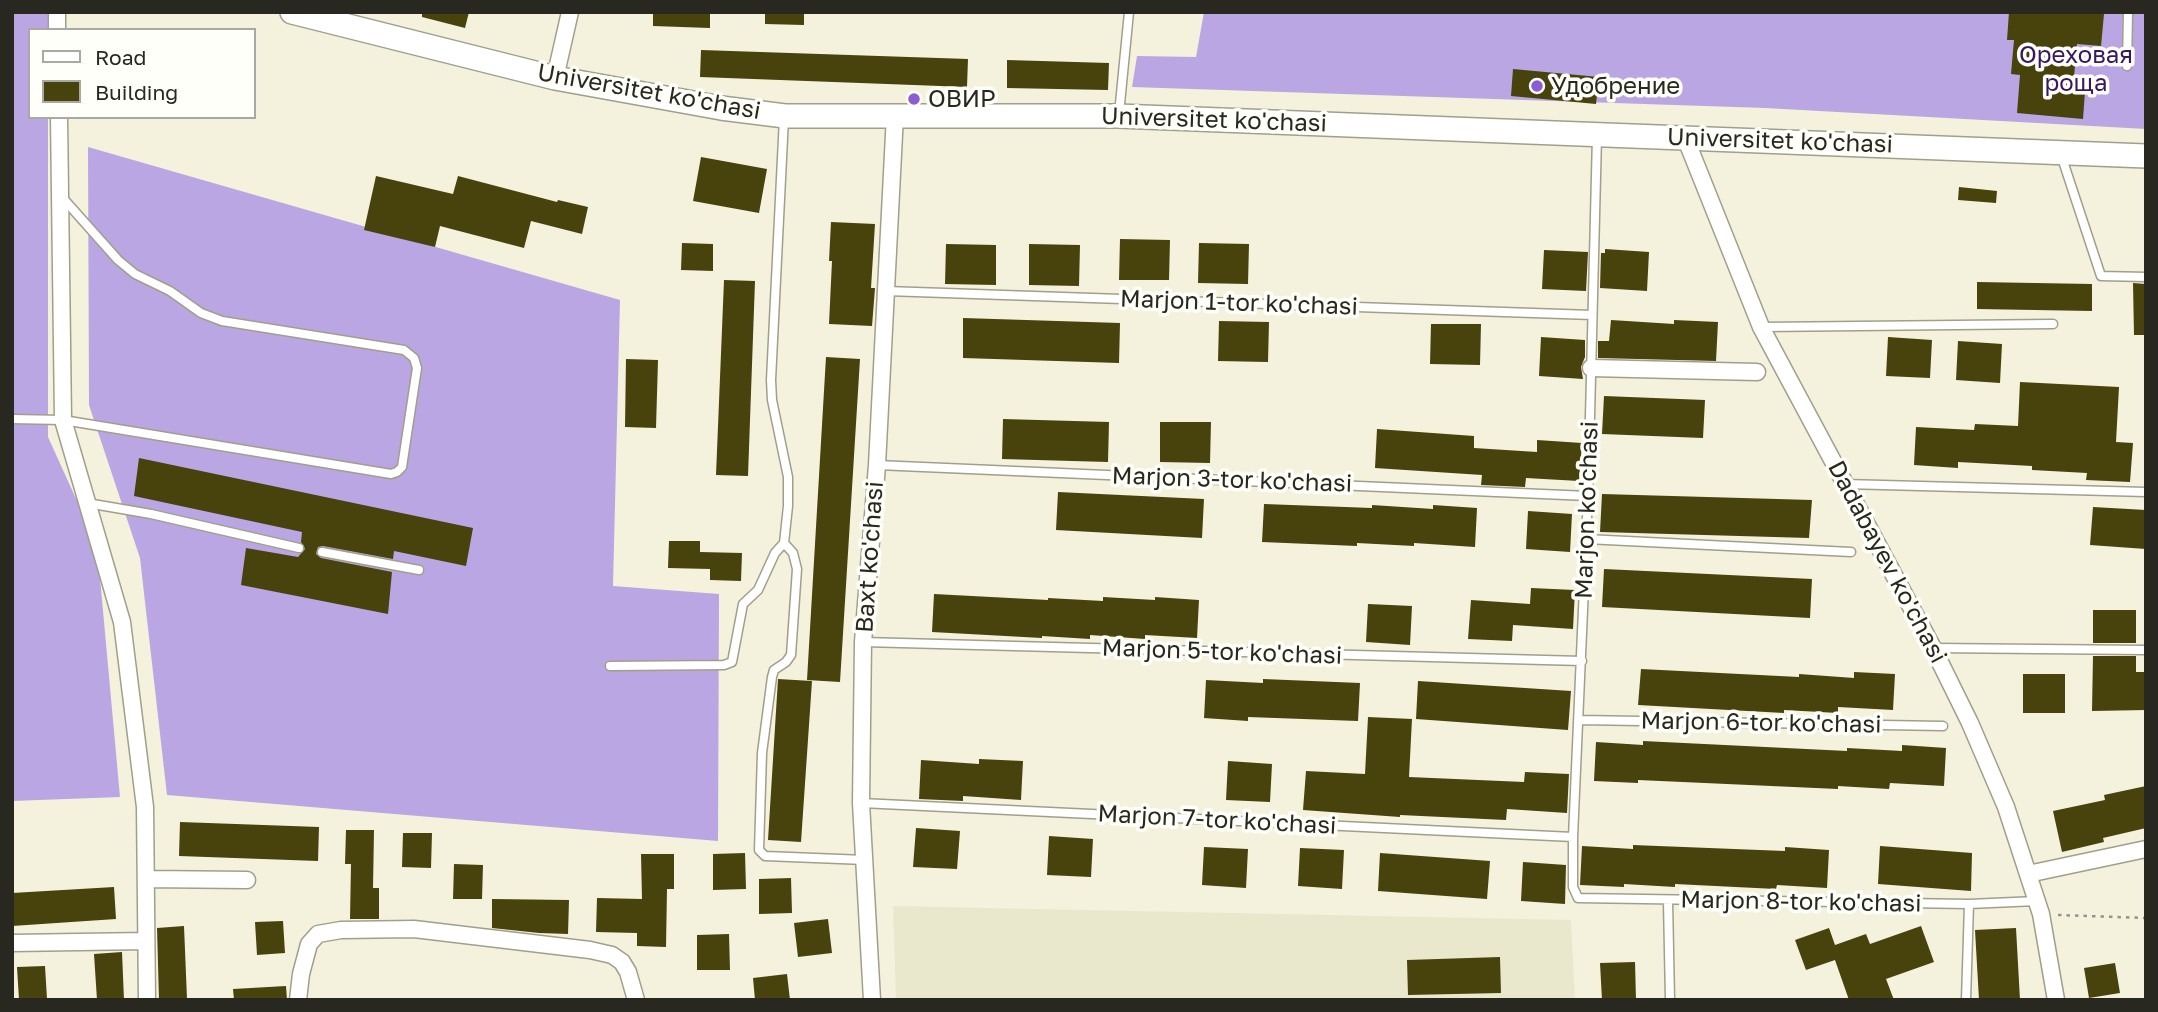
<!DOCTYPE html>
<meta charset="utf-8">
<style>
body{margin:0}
#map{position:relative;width:2158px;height:1012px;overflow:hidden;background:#f4f2dd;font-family:"Golos Text",sans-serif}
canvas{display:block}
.frame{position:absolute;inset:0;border:14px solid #282720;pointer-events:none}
.legend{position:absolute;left:28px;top:28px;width:228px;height:91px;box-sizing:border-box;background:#fffffa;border:2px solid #a9a9a3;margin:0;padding:9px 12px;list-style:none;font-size:21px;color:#282720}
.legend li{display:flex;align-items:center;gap:14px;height:35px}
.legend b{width:35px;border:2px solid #a9a9a3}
</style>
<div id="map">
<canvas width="2158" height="1012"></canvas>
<div class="frame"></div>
<ul class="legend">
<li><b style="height:9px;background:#fff"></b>Road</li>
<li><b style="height:19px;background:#48420d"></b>Building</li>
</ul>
</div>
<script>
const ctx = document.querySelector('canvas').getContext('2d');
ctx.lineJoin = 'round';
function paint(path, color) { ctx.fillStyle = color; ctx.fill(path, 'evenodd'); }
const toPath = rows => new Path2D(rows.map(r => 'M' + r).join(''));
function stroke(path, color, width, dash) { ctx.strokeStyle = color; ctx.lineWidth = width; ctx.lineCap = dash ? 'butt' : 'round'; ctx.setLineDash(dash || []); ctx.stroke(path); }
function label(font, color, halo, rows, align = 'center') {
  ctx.font = font + ' "Golos Text",sans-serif'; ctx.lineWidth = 7; ctx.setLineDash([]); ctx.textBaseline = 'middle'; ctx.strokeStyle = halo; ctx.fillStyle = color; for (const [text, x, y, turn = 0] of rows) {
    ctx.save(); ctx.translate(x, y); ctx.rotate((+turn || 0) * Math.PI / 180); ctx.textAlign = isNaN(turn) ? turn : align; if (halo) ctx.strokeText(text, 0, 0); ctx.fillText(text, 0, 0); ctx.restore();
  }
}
paint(toPath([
 [893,906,1571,920,1575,1000,896,1000]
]), '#eae8cc');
paint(toPath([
 [12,12,48,12,48,30,30,30,30,117,48,117,48,437,97,545,120,797,12,801],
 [1204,12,2146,12,2146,129,1765,108,1132,87,1137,56,1196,57],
 [88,147,620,300,613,586,719,594,718,841,167,795,140,558,89,405]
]), '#baa6e2');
paint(toPath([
 [422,12,469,12,465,28,422,17],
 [653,12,710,12,710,28,653,26],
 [765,12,804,12,804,25,765,24],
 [2009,12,2104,14,2101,46,2077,44,2074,77,2086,78,2083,119,2017,113,2020,75,2011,74,2014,40,2007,40],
 [701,50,968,59,967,87,700,77],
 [1007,60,1109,63,1108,90,1007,88],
 [1513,69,1599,77,1596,104,1511,96],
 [701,157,767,169,759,213,693,201],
 [376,176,453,194,458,176,557,202,558,200,588,207,582,234,531,221,524,248,440,226,435,247,364,230],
 [1959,187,1997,191,1996,203,1958,200],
 [831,222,875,224,871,288,875,288,872,326,829,324,832,261,829,261],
 [1120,239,1170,240,1169,280,1119,280],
 [682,243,713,244,713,271,681,270],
 [1199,243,1249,244,1248,284,1198,283],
 [946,244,996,245,996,285,945,284],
 [1029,244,1080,245,1079,286,1029,285],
 [1605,249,1649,252,1647,291,1600,288,1601,253,1605,253],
 [1544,250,1588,252,1586,291,1542,289],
 [724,280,755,281,748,476,716,475],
 [1977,282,2092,284,2092,311,1977,309],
 [2133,283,2146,284,2146,335,2134,335],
 [963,318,1120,323,1119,363,963,358],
 [1611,320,1674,324,1674,320,1718,322,1716,361,1598,358,1598,341,1609,341],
 [1219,321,1269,322,1268,362,1218,361],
 [1431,324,1481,324,1480,365,1430,364],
 [1541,337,1585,340,1585,357,1581,367,1583,379,1539,376],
 [1888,337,1932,340,1930,378,1886,376],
 [1958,341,2002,344,2000,383,1956,380],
 [826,357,860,359,840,682,807,680],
 [626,359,658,360,656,428,625,427],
 [2020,382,2119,387,2116,442,2133,443,2130,482,2086,480,2087,473,2032,470,2032,466,1958,462,1958,468,1914,465,1916,427,1974,430,1975,424,2018,426],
 [1604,396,1705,400,1703,438,1602,434],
 [1003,419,1109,422,1108,462,1002,459],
 [1160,422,1211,422,1210,463,1160,462],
 [1377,429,1474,436,1474,448,1537,452,1537,440,1582,443,1579,481,1526,478,1525,487,1481,485,1482,475,1375,468],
 [139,458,473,528,466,566,394,551,393,559,323,546,318,547,316,554,321,558,392,572,388,614,241,585,246,548,298,557,305,549,301,542,302,532,134,496],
 [1058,492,1204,499,1202,538,1056,530],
 [1602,494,1812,500,1809,538,1600,532],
 [1264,504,1372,508,1372,505,1433,509,1433,505,1477,508,1475,547,1414,543,1414,546,1357,543,1357,546,1262,542],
 [2093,507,2146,510,2146,549,2090,545],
 [1528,511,1572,514,1570,552,1526,549],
 [669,541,700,541,700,552,742,553,741,581,710,580,710,569,668,568],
 [1604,569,1812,579,1810,618,1602,607],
 [1531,588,1575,590,1573,629,1513,625,1512,641,1468,639,1471,600,1530,604],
 [934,594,1048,600,1048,598,1103,601,1103,597,1155,600,1155,597,1199,600,1197,638,1145,635,1145,639,1090,635,1090,639,1042,636,1042,638,932,632],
 [1368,604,1412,606,1410,645,1366,642],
 [2093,610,2136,610,2136,643,2093,643],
 [2093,656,2136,656,2136,672,2146,672,2146,710,2092,711],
 [1641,669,1799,677,1799,674,1854,678,1854,672,1895,674,1893,710,1838,707,1838,713,1784,710,1784,713,1638,705],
 [2023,674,2065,674,2065,713,2023,713],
 [778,679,812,681,801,842,768,840],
 [1263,679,1360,683,1358,721,1248,717,1248,721,1204,718,1206,680,1263,683],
 [1418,681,1571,691,1568,730,1416,719],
 [1368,717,1412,719,1409,777,1524,782,1525,772,1569,774,1567,813,1507,809,1506,820,1400,815,1400,817,1303,810,1306,771,1365,774],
 [1643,741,1847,751,1847,748,1902,751,1902,745,1946,748,1944,786,1890,783,1889,789,1838,786,1838,789,1638,780,1638,783,1594,781,1596,742,1643,745],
 [979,759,1023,761,1021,800,963,796,963,801,919,799,921,760,979,764],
 [1228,761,1272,764,1270,802,1226,800],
 [2146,786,2146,828,2103,838,2104,842,2062,852,2053,811,2105,800,2104,795],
 [180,822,319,827,318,861,179,856],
 [916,828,960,831,957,869,913,867],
 [346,830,374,830,373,888,379,888,379,919,350,919,351,864,345,864],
 [403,833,432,833,431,868,402,867],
 [1049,836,1093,839,1091,877,1047,875],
 [1633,845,1785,851,1785,847,1829,850,1827,888,1777,885,1776,889,1675,884,1675,887,1624,884,1624,887,1580,885,1582,846,1633,849],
 [1880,846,1972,853,1971,891,1878,884],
 [1204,847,1248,849,1246,888,1202,885],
 [1300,848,1344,850,1342,889,1298,886],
 [745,853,746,889,713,890,713,854],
 [1380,853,1490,861,1487,899,1378,891],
 [641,854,674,854,674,889,667,889,666,947,637,946,637,933,596,932,597,898,642,899],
 [1523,862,1566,865,1565,904,1521,901],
 [454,864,483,865,482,899,453,899],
 [791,878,792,913,759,914,759,879],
 [114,887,116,919,12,926,12,893],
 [492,899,569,900,568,934,539,933,492,928],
 [828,919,832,953,798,957,794,923],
 [283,921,285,953,257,955,255,922],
 [184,926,187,999,159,1000,157,928],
 [1921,926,1934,962,1886,979,1894,1000,1849,1000,1835,960,1806,970,1795,940,1829,928,1835,945,1866,934,1870,944],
 [2016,928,2020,1000,1979,1000,1975,930],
 [729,934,730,970,697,970,697,935],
 [122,952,124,1000,97,1000,94,954],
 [1500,957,1501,993,1408,995,1407,960],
 [1635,962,1636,1000,1602,1000,1600,963],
 [2115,963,2120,993,2089,998,2084,968],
 [45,966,47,999,19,1000,17,967],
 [787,974,790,1000,755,1000,753,978],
 [286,986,287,1000,234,1000,233,989]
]), '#48420d');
const service = toPath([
 [2127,66,2128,12],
 [1119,114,1129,12],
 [784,118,771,380,772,400,788,477,788,506,784,543,793,553,797,569,791,655,786,662,774,670,772,677,762,753,759,850,765,856,865,860],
 [1597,136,1588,496,1573,837,1573,887,1578,898,1969,904,2037,901],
 [2061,155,2101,276,2146,277],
 [886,291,1592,315],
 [1761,327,2053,324],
 [12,419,63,420,391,474,397,472,402,467,417,368,414,358,404,350,222,321,201,313,170,291,135,274,118,260,61,196],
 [877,465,1588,496],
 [1845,484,2146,492],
 [87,503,151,514,299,548],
 [1586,539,1851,552],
 [322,552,419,570],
 [863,642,1582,661],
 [1933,648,2146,650],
 [610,666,724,665,732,662,743,604,758,590,775,553,784,543],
 [1580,720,1943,726],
 [861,803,1573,837],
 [1668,901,1670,1000],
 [1966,1000,1969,904]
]);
const minor = toPath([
 [57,12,57,30],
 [555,78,570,12],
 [59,117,63,420,122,622,145,807,147,1000],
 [1685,137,1761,327,1933,648,1970,723,2006,807,2041,914,2056,1000],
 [1591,368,1757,372],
 [2028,874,2146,849],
 [146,879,247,880],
 [12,943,146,941],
 [298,1000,301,974,309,944,318,934,341,930,414,929,590,950,612,955,622,962,628,972,636,1000],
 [872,1000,861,803,863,642,877,465,895,115]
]);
const secondary = toPath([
 [292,12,555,78,721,108,785,116,1118,116,2146,156]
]);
stroke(service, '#a19f8c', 11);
stroke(minor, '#a19f8c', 19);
stroke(secondary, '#a19f8c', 26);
stroke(toPath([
 [2058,915,2146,918]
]), '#969486', 2.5, [3.5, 5]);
stroke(service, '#fff', 8);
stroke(minor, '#fff', 16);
stroke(secondary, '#fff', 23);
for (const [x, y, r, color] of [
 [1537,86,7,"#8d5bd4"],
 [914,99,7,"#8d5bd4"]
]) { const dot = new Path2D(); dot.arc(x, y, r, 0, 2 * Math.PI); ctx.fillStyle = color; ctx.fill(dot); stroke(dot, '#fffffa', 2.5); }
label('24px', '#37175d', '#fffffa', [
 ["Ореховая",2076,55],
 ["роща",2076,83]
]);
label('24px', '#282720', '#fffffa', [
 ["Удобрение",1551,86],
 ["ОВИР",928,99]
], 'left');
label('24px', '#282720', '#fffffa', [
 ["Universitet ko'chasi",649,92,10],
 ["Universitet ko'chasi",1214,120,2],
 ["Universitet ko'chasi",1780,141,2],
 ["Marjon 1-tor ko'chasi",1239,303,2],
 ["Marjon 3-tor ko'chasi",1232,480,2],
 ["Marjon ko'chasi",1587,510,-88],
 ["Baxt ko'chasi",870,557,-86],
 ["Dadabayev ko'chasi",1887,562,62],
 ["Marjon 5-tor ko'chasi",1222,652,2],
 ["Marjon 6-tor ko'chasi",1761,723,1],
 ["Marjon 7-tor ko'chasi",1217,820,3],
 ["Marjon 8-tor ko'chasi",1801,902,1]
]);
</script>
